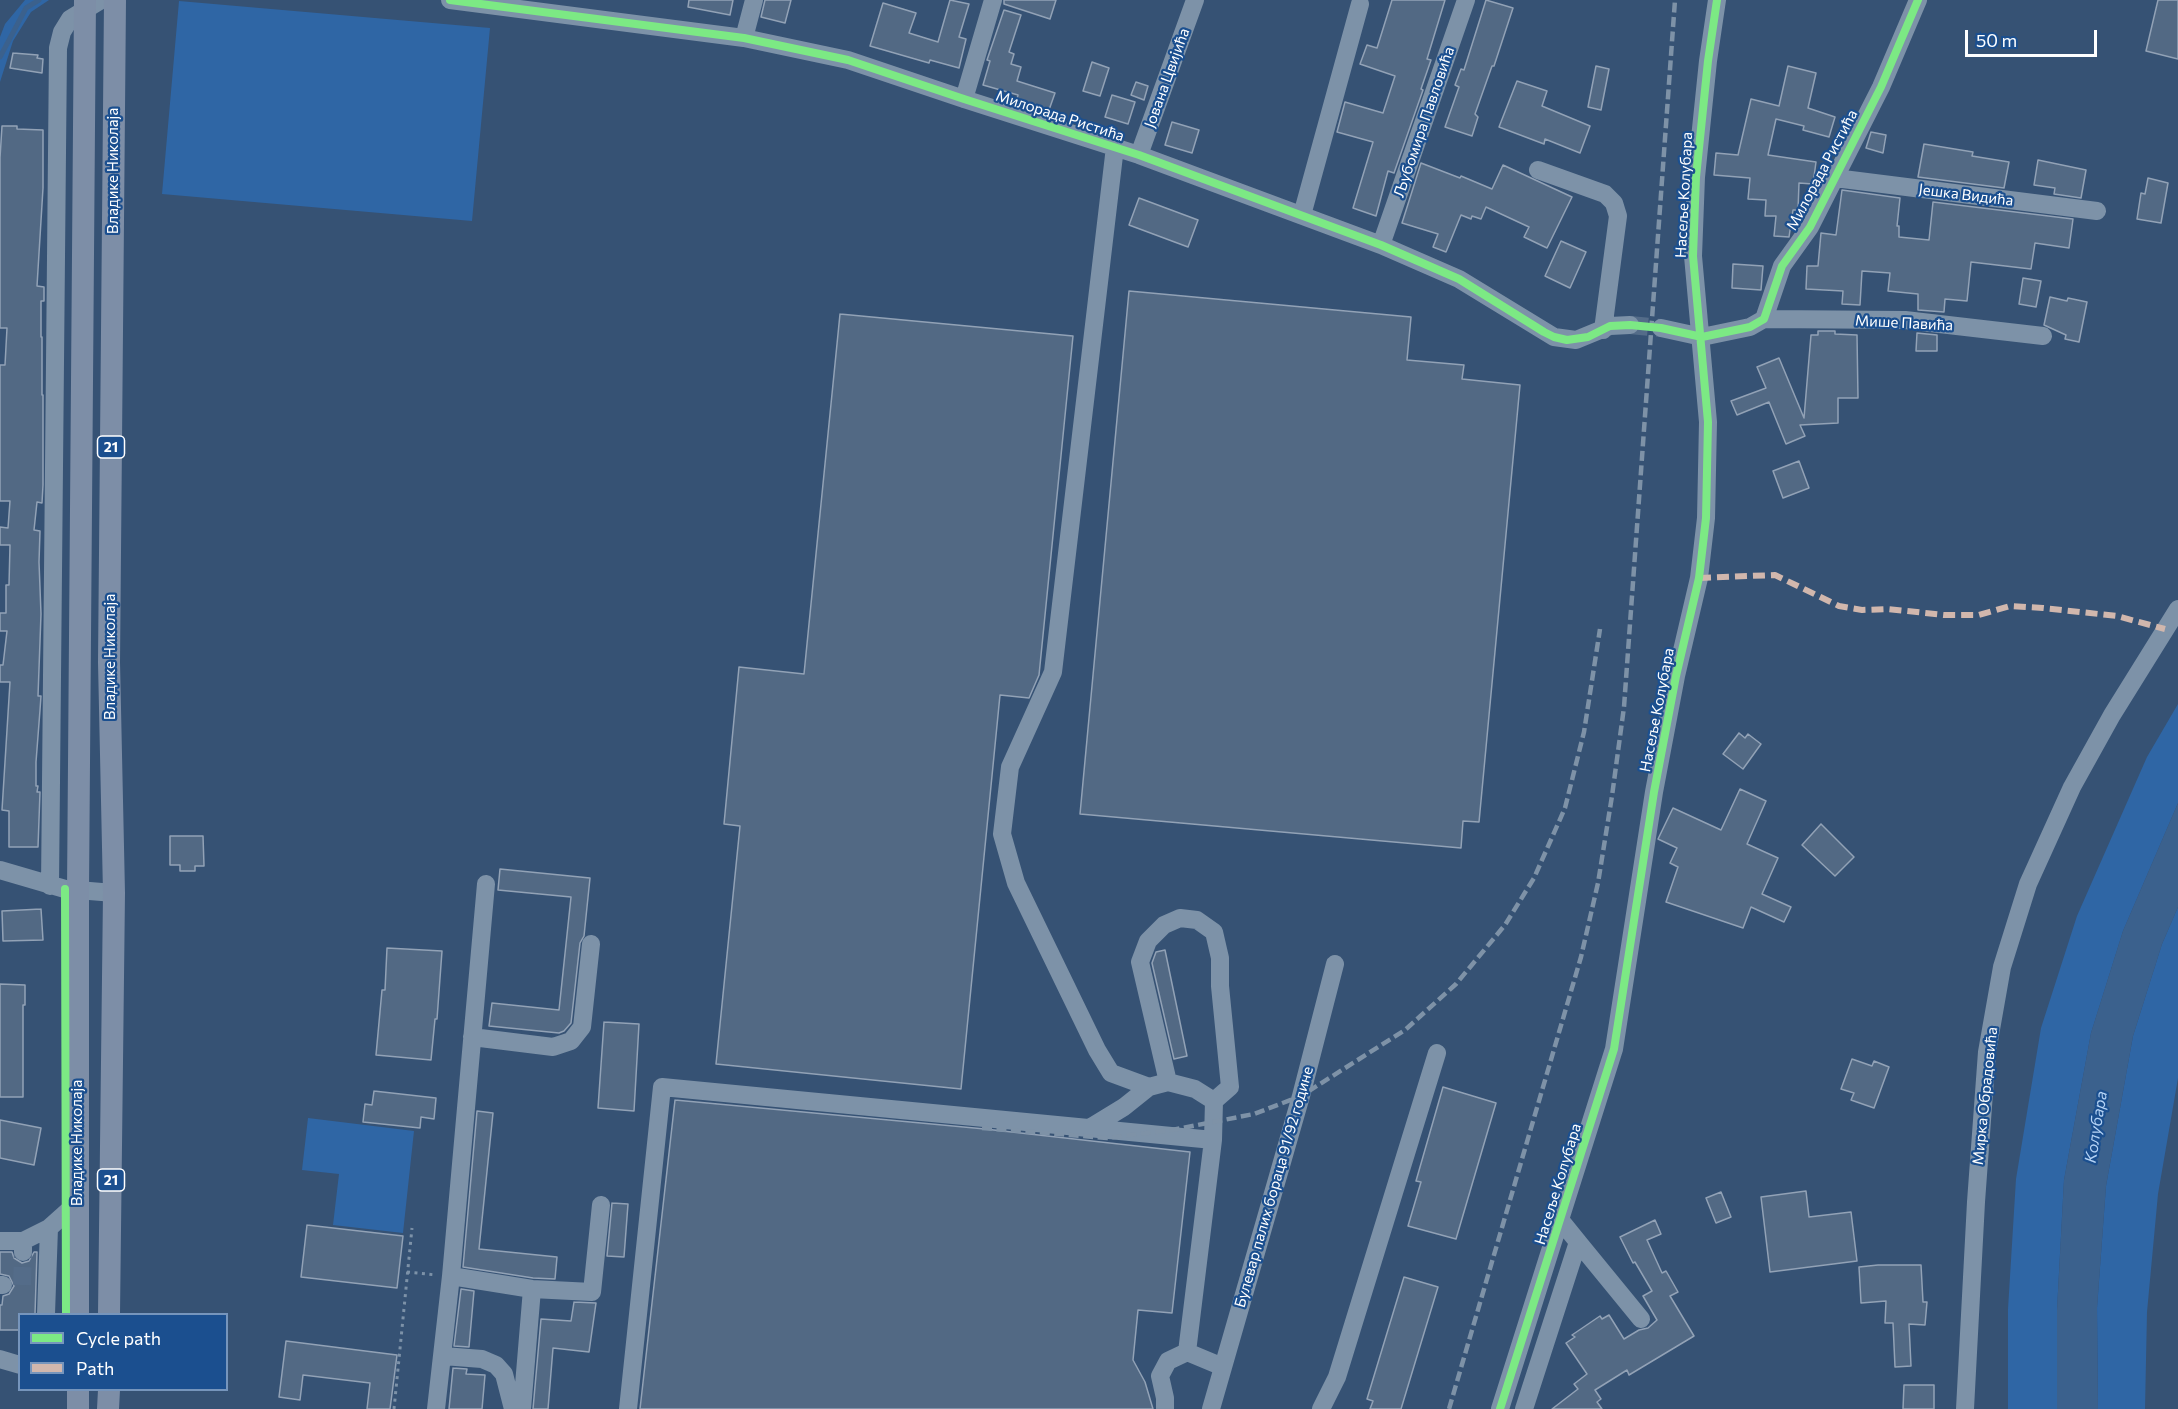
<!DOCTYPE html>
<meta charset="utf-8">
<style>
body{margin:0}
#map{position:relative;width:2178px;height:1409px;overflow:hidden;background:#365274;font-family:Commissioner,sans-serif}
canvas{display:block}
.legend{position:absolute;left:18px;top:1313px;width:210px;height:78px;box-sizing:border-box;background:#1b4f8f;border:2px solid #7695bc;margin:0;padding:8px 10px;list-style:none;font-size:18px;color:#fff}
.legend li{display:flex;align-items:center;gap:12px;height:30px}
.legend b{width:30px;border:2px solid #7695bc}
.scale{position:absolute;left:1965px;top:30px;width:132px;height:27px;box-sizing:border-box;border:3px solid #fff;border-top:0;padding-left:8px;font-size:18px;line-height:21px;white-space:nowrap;color:#fff;-webkit-text-stroke:4px #1b4f8f;paint-order:stroke}
</style>
<div id="map">
<canvas width="2178" height="1409"></canvas>
<ul class="legend">
<li><b style="height:8px;background:#7ce984"></b>Cycle path</li>
<li><b style="height:8px;background:#d1b7ad"></b>Path</li>
</ul>
<div class="scale">50 m</div>
</div>
<script>
const ctx = document.querySelector('canvas').getContext('2d');
ctx.lineJoin = 'round';
function paint(path, color) { ctx.fillStyle = color; ctx.fill(path, 'evenodd'); }
const toPath = rows => new Path2D(rows.map(r => 'M' + r).join(''));
function stroke(path, color, width, dash) { ctx.strokeStyle = color; ctx.lineWidth = width; ctx.lineCap = dash ? 'butt' : 'round'; ctx.setLineDash(dash || []); ctx.stroke(path); }
function label(font, color, halo, rows, align = 'center') {
  ctx.font = font + ' Commissioner,sans-serif'; ctx.lineWidth = 4.5; ctx.setLineDash([]); ctx.textBaseline = 'middle'; ctx.strokeStyle = halo; ctx.fillStyle = color; for (const [text, x, y, turn = 0] of rows) {
    ctx.save(); ctx.translate(x, y); ctx.rotate((+turn || 0) * Math.PI / 180); ctx.textAlign = isNaN(turn) ? turn : align; if (halo) ctx.strokeText(text, 0, 0); ctx.fillText(text, 0, 0); ctx.restore();
  }
}
paint(toPath([
 [25,0,49,0,31,12,13,41,0,82,0,37,5,24],
 [179,1,490,28,472,221,162,194],
 [2178,704,2178,803,2123,931,2091,1033,2064,1180,2057,1310,2057,1409,2008,1409,2008,1309,2016,1179,2041,1028,2077,916,2147,757],
 [2178,907,2178,1078,2158,1194,2147,1312,2145,1409,2098,1409,2097,1308,2106,1186,2133,1036,2162,944],
 [308,1118,414,1131,403,1233,333,1225,339,1174,302,1170]
]), '#2f66a5');
paint(toPath([
 [2178,803,2178,907,2162,944,2133,1036,2106,1186,2097,1308,2098,1409,2057,1409,2057,1310,2064,1180,2091,1033,2123,931]
]), '#3b618d');
stroke(toPath([
 [0,57,26,8,39,0]
]), '#3b618d', 5);
const building = toPath([
 [689,0,733,0,730,15,688,7,689,0],
 [765,0,791,0,785,23,761,17,765,0],
 [950,0,969,4,959,37,966,39,959,68,930,60,929,63,870,46,883,3,916,13,909,33,938,42,950,0],
 [1004,0,1056,0,1050,19,1004,4,1004,0],
 [1392,0,1445,0,1427,59,1431,60,1421,89,1423,90,1394,173,1388,171,1376,216,1353,208,1373,142,1337,132,1345,102,1383,113,1395,76,1360,64,1367,45,1377,48,1392,0],
 [1486,0,1513,8,1494,66,1492,66,1475,114,1478,117,1472,136,1445,127,1459,87,1455,85,1461,69,1464,70,1486,0],
 [2158,0,2178,0,2178,59,2146,51,2158,0],
 [1004,10,1021,15,1009,52,1014,54,1011,64,1021,67,1017,81,1055,93,1049,110,1017,99,1018,95,983,85,990,61,987,60,1004,10],
 [13,53,38,55,37,58,43,59,42,73,10,68,13,53],
 [1092,62,1109,68,1100,96,1083,91,1092,62],
 [1596,66,1609,69,1601,110,1588,107,1596,66],
 [1788,66,1816,73,1808,108,1835,117,1829,137,1803,130,1804,126,1776,119,1768,155,1816,162,1813,184,1799,183,1798,210,1793,210,1789,237,1774,236,1776,216,1765,216,1766,200,1748,199,1750,178,1714,175,1716,153,1738,155,1751,99,1779,106,1788,66],
 [1517,81,1547,91,1542,106,1590,126,1580,153,1545,139,1544,144,1499,127,1517,81],
 [1136,82,1148,86,1144,100,1131,95,1136,82],
 [1112,95,1135,102,1128,124,1105,117,1112,95],
 [1172,122,1199,130,1192,153,1165,145,1172,122],
 [2,126,17,126,17,129,43,130,43,188,37,286,44,287,44,301,41,301,41,337,42,337,42,395,43,395,43,485,42,503,37,502,34,530,40,531,39,562,41,614,38,696,41,696,40,710,36,762,36,786,38,786,37,792,40,792,38,847,9,847,9,811,2,810,10,682,0,682,0,665,3,665,7,631,0,631,0,613,6,613,6,585,9,585,10,545,0,545,0,527,8,528,10,501,0,501,0,365,5,365,7,328,0,328,0,158,2,126],
 [1871,132,1886,135,1883,153,1866,148,1871,132],
 [1924,144,1973,152,1972,156,2009,162,2004,188,1918,177,1924,144],
 [2038,160,2086,170,2081,198,2054,194,2055,188,2034,185,2038,160],
 [1421,163,1460,178,1461,176,1492,189,1503,165,1572,197,1547,248,1524,237,1529,227,1486,207,1481,219,1472,216,1471,219,1461,215,1446,252,1433,247,1438,234,1402,223,1421,163],
 [2148,178,2168,183,2161,223,2137,219,2141,193,2145,194,2148,178],
 [1842,190,1900,198,1897,226,1899,226,1899,237,1929,240,1933,202,2073,219,2069,248,2035,243,2031,269,1971,262,1967,301,1945,299,1944,312,1918,310,1918,294,1888,291,1890,273,1862,271,1860,305,1842,304,1843,291,1806,289,1807,266,1818,266,1821,233,1836,235,1842,190],
 [1139,198,1198,220,1188,247,1129,225,1139,198],
 [1561,241,1586,252,1570,288,1545,276,1561,241],
 [1733,264,1763,266,1761,290,1732,288,1733,264],
 [2023,278,2041,281,2036,307,2019,304,2023,278],
 [1129,291,1411,317,1407,360,1464,365,1462,379,1520,385,1479,822,1463,821,1461,848,1080,814,1129,291],
 [2050,297,2067,301,2068,298,2087,302,2079,342,2065,339,2066,335,2044,325,2050,297],
 [840,314,1073,336,1039,675,1029,698,1000,695,961,1089,716,1064,740,826,724,824,739,667,804,674,840,314],
 [1818,331,1835,331,1835,334,1857,335,1858,398,1838,398,1838,423,1800,425,1805,436,1786,444,1769,402,1737,415,1731,401,1766,388,1757,367,1779,358,1804,418,1811,335,1818,335,1818,331],
 [1917,333,1937,335,1937,351,1916,351,1917,333],
 [1799,461,1809,488,1783,498,1773,471,1799,461],
 [1739,733,1745,738,1748,734,1761,744,1743,769,1723,754,1739,733],
 [1740,789,1766,801,1747,844,1778,858,1762,894,1791,907,1784,922,1751,907,1743,928,1666,902,1678,867,1670,863,1677,848,1658,839,1673,808,1721,830,1740,789],
 [1821,824,1854,857,1835,876,1802,845,1821,824],
 [170,836,203,836,204,866,195,866,195,871,180,871,180,865,170,865,170,836],
 [500,869,590,878,584,936,580,943,571,1023,564,1031,559,1033,489,1026,492,1003,559,1010,571,897,498,890,500,869],
 [41,909,43,940,3,941,2,911,41,909],
 [387,948,442,951,437,1019,435,1019,431,1060,376,1055,382,990,385,990,387,948],
 [1165,950,1187,1056,1174,1059,1152,963,1156,952,1165,950],
 [0,984,25,985,25,1005,23,1005,23,1097,0,1097,0,984],
 [604,1022,639,1024,634,1111,598,1108,604,1022],
 [1852,1059,1872,1066,1874,1061,1889,1067,1874,1108,1851,1100,1854,1093,1841,1089,1852,1059],
 [1443,1087,1496,1103,1456,1239,1408,1226,1421,1182,1416,1181,1443,1087],
 [374,1091,436,1098,434,1119,421,1117,420,1128,363,1122,365,1104,372,1105,374,1091],
 [675,1100,985,1129,1190,1152,1172,1313,1138,1310,1133,1360,1145,1382,1153,1409,640,1409,675,1100],
 [477,1111,493,1113,479,1249,557,1257,555,1279,533,1278,463,1267,477,1111],
 [0,1120,41,1128,34,1165,0,1158,0,1120],
 [1806,1191,1809,1217,1851,1212,1857,1261,1770,1272,1761,1197,1806,1191],
 [1721,1192,1731,1217,1716,1223,1706,1198,1721,1192],
 [612,1203,628,1204,624,1257,607,1256,612,1203],
 [1655,1220,1661,1234,1647,1240,1662,1273,1666,1271,1678,1292,1670,1296,1694,1336,1629,1375,1627,1370,1595,1390,1601,1399,1597,1402,1602,1409,1552,1409,1578,1389,1574,1384,1587,1374,1566,1343,1575,1337,1572,1335,1600,1316,1602,1319,1609,1315,1624,1339,1639,1330,1648,1328,1657,1320,1643,1296,1652,1291,1635,1262,1633,1263,1620,1237,1655,1220],
 [307,1225,403,1236,397,1288,301,1277,307,1225],
 [0,1252,12,1252,14,1258,22,1263,29,1261,34,1252,37,1252,35,1314,20,1314,20,1330,0,1330,0,1305,2,1305,3,1296,9,1294,14,1286,9,1276,0,1274,0,1252],
 [1878,1265,1921,1265,1923,1302,1927,1302,1925,1325,1909,1324,1911,1366,1895,1367,1893,1323,1885,1323,1886,1301,1861,1303,1859,1267,1878,1265],
 [1404,1277,1438,1287,1401,1409,1370,1409,1373,1401,1367,1399,1404,1277],
 [461,1289,474,1291,469,1347,454,1346,461,1289],
 [574,1302,596,1303,589,1352,553,1348,548,1409,533,1409,541,1319,571,1321,574,1302],
 [286,1341,397,1355,390,1409,367,1409,370,1383,303,1375,300,1400,279,1397,286,1341],
 [453,1368,467,1369,466,1374,485,1375,482,1409,449,1409,453,1368],
 [1904,1385,1934,1385,1934,1409,1903,1409,1904,1385]
]);
paint(building, '#526984');
stroke(building, '#92a2b6', 1.5);
stroke(toPath([
 [1630,325,1661,328],
 [22,1285,23,1252]
]), '#546c89', 18, [18, 9]);
stroke(toPath([
 [407,1272,436,1275],
 [394,1409,412,1228]
]), '#7d92a8', 3, [3, 4.5]);
stroke(toPath([
 [450,0,744,38,848,60,964,99,1139,155,1381,245,1459,279,1554,337,1576,340,1610,326,1630,325],
 [744,38,754,0],
 [964,99,993,0],
 [1115,147,1053,672,1010,767,1002,834,1016,883,1097,1050,1111,1073,1149,1087],
 [1139,155,1195,0],
 [1538,170,1605,194,1614,203,1618,216,1603,330],
 [1835,178,2097,211],
 [1302,215,1360,4],
 [1381,245,1466,0],
 [1764,319,1905,320,2043,336],
 [1661,328,1702,337,1750,327,1764,319,1782,266,1810,227,1881,87,1918,0],
 [0,870,65,889,114,893],
 [50,886,58,48,62,32,70,19,101,0],
 [472,1037,553,1047,571,1041,582,1027,591,944],
 [1168,1082,1140,962,1148,941,1164,925,1180,918,1197,920,1214,932,1220,958,1220,986,1230,1087,1214,1101],
 [1088,1129,1124,1107,1149,1087,1168,1082,1195,1089,1214,1101,1213,1140],
 [0,1241,23,1241],
 [1578,1242,1641,1319],
 [23,1252,23,1241,49,1228,77,1203],
 [451,1276,532,1289,592,1292,601,1205],
 [0,1285,3,1285],
 [46,1314,49,1228],
 [443,1356,482,1359,496,1365,504,1374,513,1409],
 [0,1359,20,1365],
 [436,1409,451,1276,486,884],
 [522,1409,532,1289],
 [628,1409,662,1087,1213,1140,1187,1352,1223,1367],
 [1165,1409,1165,1398,1160,1376,1168,1361,1187,1352],
 [1211,1409,1301,1096,1335,964],
 [1321,1409,1337,1377,1437,1053],
 [1500,1409,1614,1049,1654,792,1676,676,1699,578,1706,518,1708,422,1693,256,1696,177,1708,61,1717,0],
 [1524,1409,1578,1242,1561,1221],
 [1965,1409,1976,1202,1987,1052,2002,967,2028,884,2072,787,2112,715,2178,609]
]), '#7d92a8', 18);
stroke(toPath([
 [78,1314,78,890,85,0],
 [109,1314,114,893,109,662,115,0],
 [78,1409,78,1390],
 [108,1409,109,1390]
]), '#7d8ea7', 22);
stroke(toPath([
 [982,1128,1107,1138,1172,1130,1254,1114,1301,1096,1405,1030,1456,984,1505,925,1534,878,1565,808,1584,732,1600,629],
 [1449,1409,1581,957,1598,883,1612,796,1624,707,1675,0]
]), '#7e92a7', 4.5, [10, 4.5]);
stroke(toPath([
 [1699,578,1775,575,1839,606,1862,610,1888,609,1944,615,1979,615,2010,606,2043,608,2117,616,2165,629]
]), '#d1b7ad', 6, [12, 6]);
stroke(toPath([
 [450,0,744,38,848,60,964,99,1139,155,1381,245,1459,279,1544,332,1554,337,1567,340,1588,337,1610,326,1630,325,1661,328,1702,337,1750,327,1764,319,1782,266,1810,227,1881,87,1918,0],
 [65,889,66,1314],
 [1500,1409,1614,1049,1654,792,1676,676,1699,578,1706,518,1708,422,1693,256,1696,177,1708,61,1717,0]
]), '#7ce984', 8);
for (const [x, y, w] of [
 [111,447,27],
 [111,1180,27]
]) { const box = new Path2D(); box.roundRect(x - w / 2, y - 11, w, 22, 4.5); ctx.fillStyle = '#1b4f8f'; ctx.fill(box); stroke(box, '#fff', 1.5); }
label('bold 14px', '#fff', null, [
 ["21",111,447],
 ["21",111,1180]
]);
label('15px', '#fff', '#1b4f8f', [
 ["Јована Цвијића",1167,78,-70],
 ["Милорада Ристића",1060,116,18],
 ["Љубомира Павловића",1424,122,-71],
 ["Милорада Ристића",1822,170,-62],
 ["Владике Николаја",113,171,-90],
 ["Насеље Колубара",1684,195,-87],
 ["Јешка Видића",1966,195,7],
 ["Мише Павића",1904,323,3],
 ["Владике Николаја",110,657,-90],
 ["Насеље Колубара",1657,710,-79],
 ["Мирка Обрадовића",1985,1096,-84],
 ["Владике Николаја",77,1143,-90],
 ["Насеље Колубара",1558,1184,-73],
 ["Булевар палих бораца 91/92 године",1274,1187,-74]
]);
label('italic 16px', '#b5d3f5', '#1b4f8f', [
 ["Колубара",2096,1127,-81]
]);
</script>
